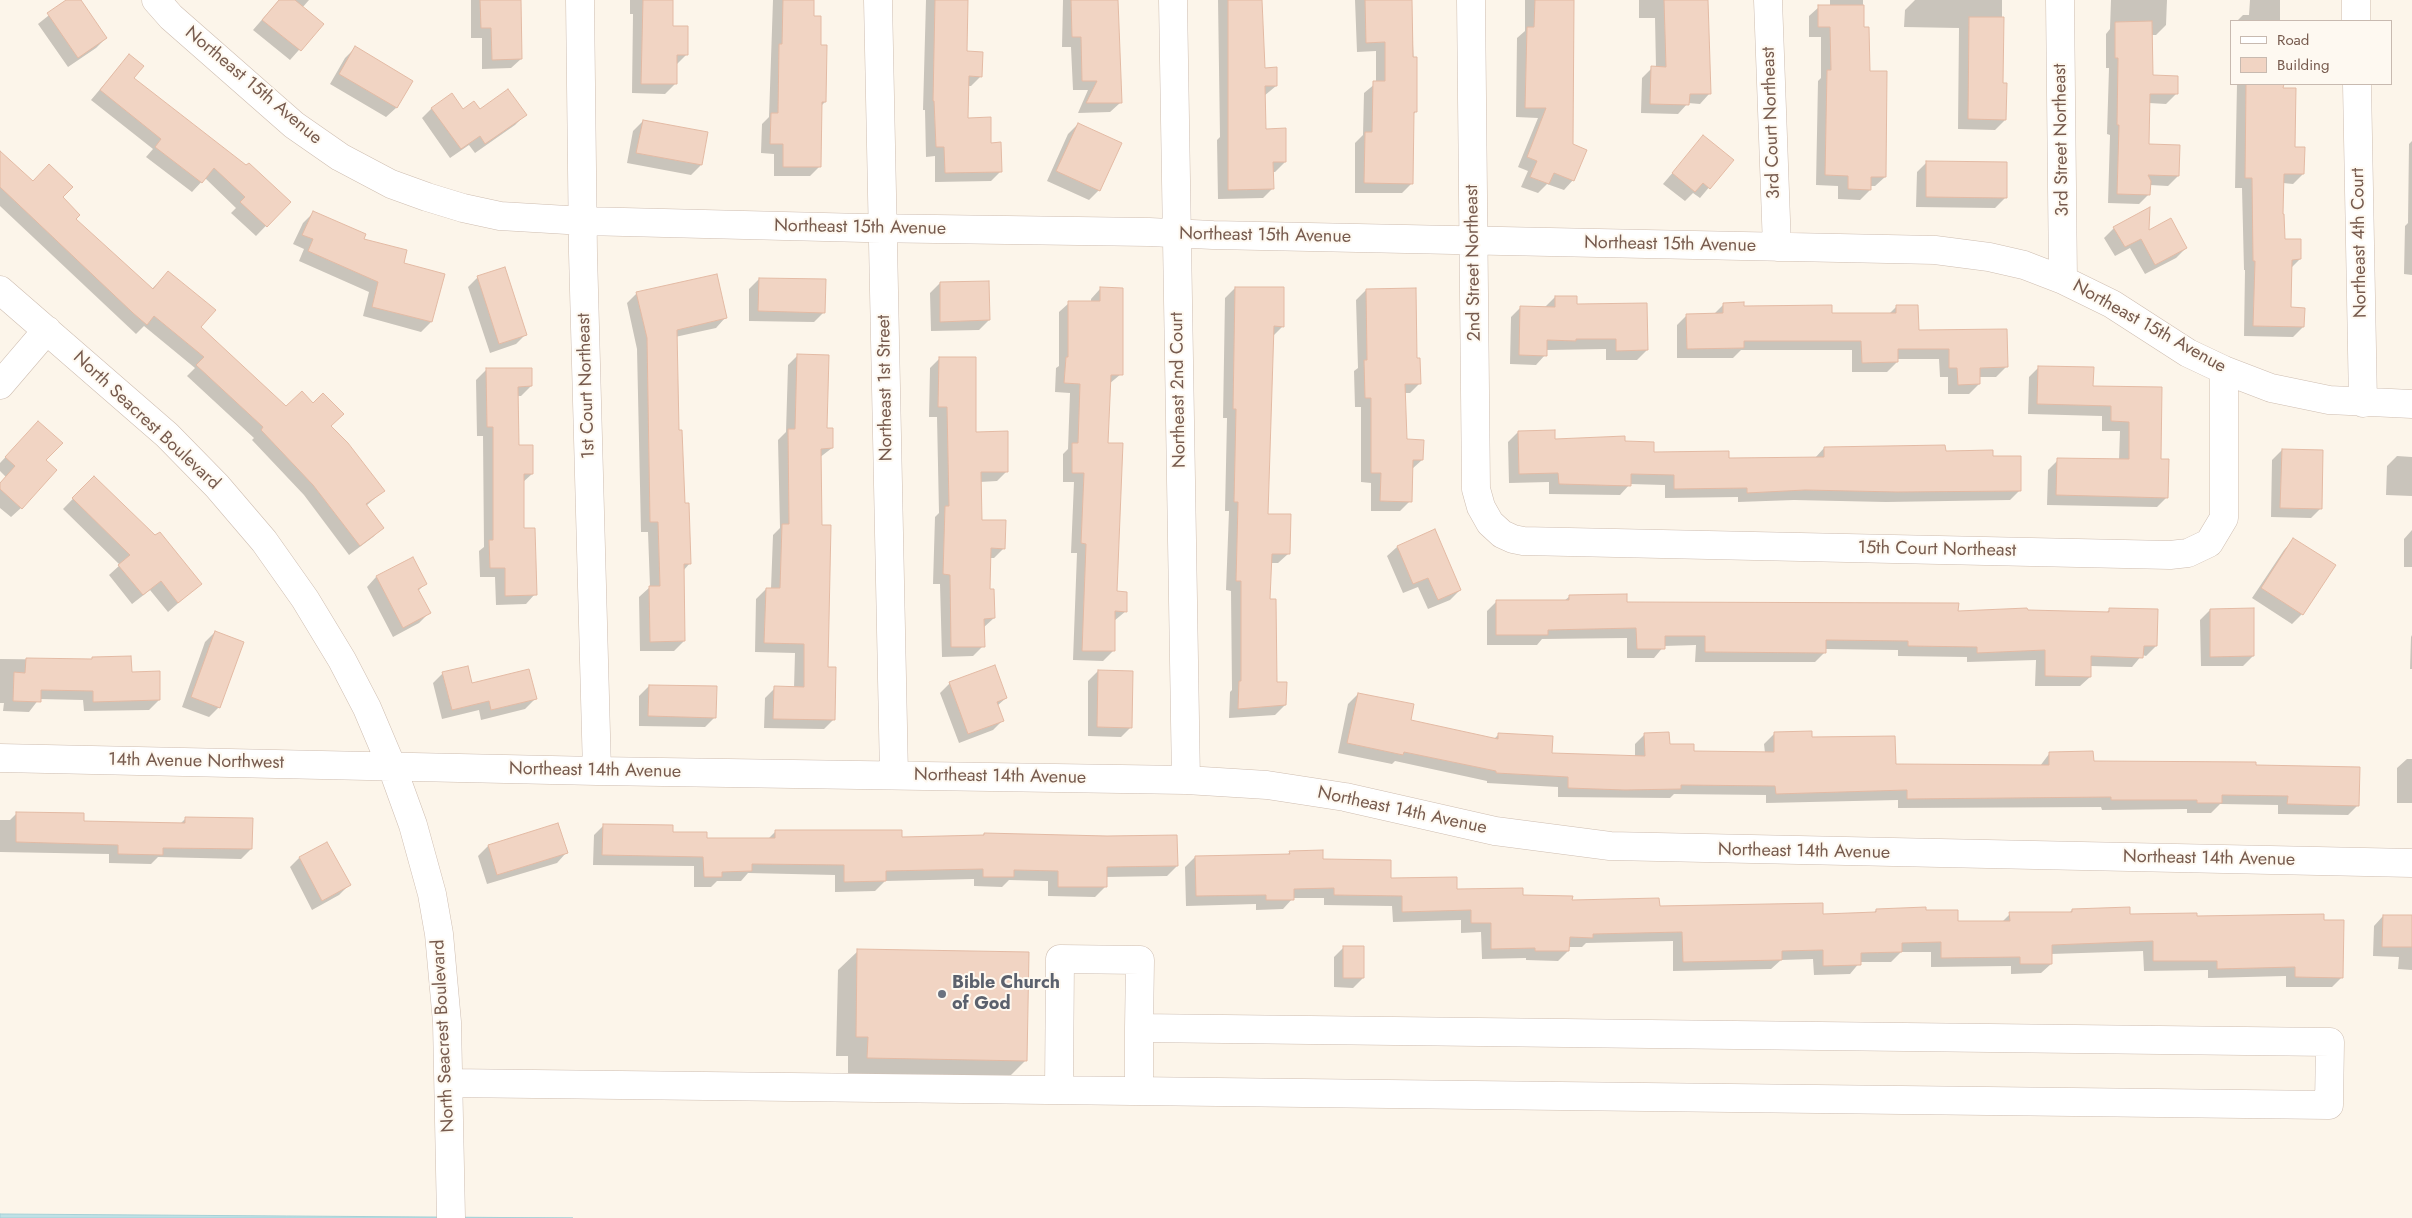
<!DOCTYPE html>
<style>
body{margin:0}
#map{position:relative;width:2412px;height:1218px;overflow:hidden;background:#fcf5ea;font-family:Jost,sans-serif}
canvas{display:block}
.legend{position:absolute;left:2230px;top:20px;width:162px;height:65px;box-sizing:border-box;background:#fef9f1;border:1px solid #c8bab0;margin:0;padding:6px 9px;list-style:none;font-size:15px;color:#775b4e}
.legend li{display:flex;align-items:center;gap:10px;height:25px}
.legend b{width:25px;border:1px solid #c8bab0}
</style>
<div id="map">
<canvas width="2412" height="1218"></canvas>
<ul class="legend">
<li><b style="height:6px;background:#fff"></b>Road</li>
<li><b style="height:14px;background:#f1d4c3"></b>Building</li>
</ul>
</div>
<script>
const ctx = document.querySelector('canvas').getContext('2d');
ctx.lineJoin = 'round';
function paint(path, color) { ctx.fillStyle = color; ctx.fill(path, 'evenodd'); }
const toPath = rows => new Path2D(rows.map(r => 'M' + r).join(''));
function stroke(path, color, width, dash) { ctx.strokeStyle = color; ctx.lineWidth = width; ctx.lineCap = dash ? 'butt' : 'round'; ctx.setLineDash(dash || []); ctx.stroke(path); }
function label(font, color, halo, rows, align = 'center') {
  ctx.font = font + ' Jost,sans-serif'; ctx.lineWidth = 4; ctx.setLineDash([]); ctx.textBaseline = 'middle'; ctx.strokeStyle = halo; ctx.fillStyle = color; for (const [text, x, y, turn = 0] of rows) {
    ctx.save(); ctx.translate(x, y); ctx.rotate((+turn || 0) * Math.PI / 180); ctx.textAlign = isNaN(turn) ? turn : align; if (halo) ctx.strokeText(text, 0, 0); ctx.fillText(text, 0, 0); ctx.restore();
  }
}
const water = toPath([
 [0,1214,573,1218,0,1218,0,1214]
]);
paint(water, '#bfe1e6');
stroke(water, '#a5d1d7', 1);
paint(toPath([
 [68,0,79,0,106,38,96,48,68,67,38,24],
 [279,0,309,0,302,8,322,24,290,60,253,30],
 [471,0,520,0,521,59,511,68,482,69,482,38,471,38],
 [630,0,672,0,672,27,686,55,676,65,675,84,665,94,632,93,633,14,630,14],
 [773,0,813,0,812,17,819,46,825,102,821,106,820,166,810,176,774,176,774,154,761,153,762,124,769,117],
 [926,0,967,0,966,52,981,76,971,86,968,86,967,119,990,144,1001,171,991,181,935,182,935,156,926,157,925,110,923,110],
 [1063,0,1117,0,1120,103,1110,112,1078,113,1088,90,1073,90,1071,47,1062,47],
 [1218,0,1261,0,1264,69,1276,86,1264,96,1265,130,1285,162,1275,172,1272,172,1273,188,1263,198,1218,199,1217,140,1220,137],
 [1355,0,1411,0,1416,111,1413,115,1412,183,1402,193,1355,193,1355,143,1363,135,1364,93,1376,83,1376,51,1357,52],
 [1525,0,1567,0,1573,180,1564,190,1547,184,1538,193,1521,187,1528,171,1518,167,1538,118,1516,117,1517,38,1525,31],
 [1639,0,1707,0,1709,94,1700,104,1688,103,1678,114,1641,113,1642,78,1652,68,1656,68,1655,18,1639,18],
 [1830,0,1863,0,1863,28,1869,72,1885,177,1875,186,1870,186,1870,190,1860,200,1838,199,1838,186,1816,185,1818,81,1821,78,1821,37,1809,37,1809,16,1819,7,1830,6],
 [1915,0,2002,0,2002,84,2005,120,1995,130,1958,129,1959,28,1904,27,1905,10],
 [2111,0,2167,0,2166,25,2156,35,2151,35,2152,76,2176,94,2166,104,2149,103,2147,145,2178,176,2168,186,2150,185,2149,194,2139,204,2108,203,2110,135,2107,134,2109,68,2106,68,2106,34,2110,29],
 [2250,0,2280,0,2280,21,2237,21,2243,15,2249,15],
 [355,48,412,81,396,108,386,117,330,84,345,58],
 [129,55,133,78,289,202,256,236,231,213,236,208,205,178,192,192,146,157,153,149,91,100],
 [2237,84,2282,84,2293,148,2303,174,2293,184,2283,183,2281,215,2284,241,2300,259,2291,268,2290,309,2303,327,2293,337,2244,336,2245,270,2244,270,2242,188,2235,188],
 [431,109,479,110,525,115,515,125,475,153,469,145,450,158,422,118],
 [643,121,701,165,691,175,627,163,633,131],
 [1078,124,1099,190,1089,200,1047,181,1068,134],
 [1703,137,1732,160,1700,198,1693,193,1685,201,1663,184],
 [2412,141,2412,275,2404,274,2405,226,2408,223,2409,144],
 [0,152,32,182,61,198,75,219,152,289,168,272,200,328,286,408,330,426,383,491,366,506,382,528,373,537,349,555,304,495,252,440,254,438,187,376,195,368,144,326,136,334,0,206],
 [1927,162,2005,198,1995,208,1916,207,1917,172],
 [313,213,402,264,443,274,431,322,421,332,363,316,369,292,299,261,304,249,293,244,303,223],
 [2114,228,2148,232,2186,248,2176,258,2145,274,2130,248,2115,256,2104,238],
 [478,277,526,334,516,344,490,353,468,287],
 [759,279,824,312,814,322,749,321,749,289],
 [940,283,989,320,979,330,931,331,930,293],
 [1235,288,1283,326,1273,336,1267,515,1288,554,1278,563,1270,563,1269,601,1276,683,1285,705,1275,715,1229,718,1230,692,1232,690,1231,591,1226,590,1229,511,1225,511,1227,418,1223,418,1225,298],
 [1100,289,1121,374,1109,384,1107,444,1116,592,1126,611,1114,621,1113,651,1103,661,1073,660,1077,553,1071,553,1074,482,1063,482,1063,454,1068,449,1070,393,1055,392,1056,368,1059,366,1059,312,1069,303,1091,303,1091,299],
 [1366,290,1416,360,1420,383,1410,393,1404,393,1406,441,1422,460,1412,469,1410,501,1400,511,1371,511,1371,483,1361,482,1361,407,1355,407,1354,371,1358,368,1356,300],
 [637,293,725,318,716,328,675,337,677,431,690,563,683,571,684,641,674,651,640,651,639,597,650,587,648,532,641,532,637,349,627,303],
 [1555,297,1576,305,1647,350,1637,360,1606,360,1606,349,1546,350,1545,355,1536,365,1510,364,1511,317,1521,307,1545,307],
 [1724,304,1830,315,1889,314,1897,306,1917,332,2006,367,1996,377,1979,377,1979,384,1969,394,1948,394,1948,377,1940,377,1939,359,1897,359,1897,362,1887,372,1852,372,1852,350,1741,350,1733,358,1677,358,1677,325,1687,315,1714,314],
 [798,355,832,448,819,458,826,668,834,719,824,729,764,728,765,698,775,688,794,688,795,653,755,652,756,599,766,589,771,589,773,535,780,528,778,440,786,432,788,365],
 [940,358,974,433,1007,471,997,481,980,482,981,521,1004,548,994,558,989,558,988,590,994,618,983,628,983,646,973,656,942,657,940,584,933,584,935,517,939,513,937,417,929,417,930,368],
 [2039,367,2092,387,2161,388,2160,460,2167,497,2157,507,2047,505,2048,470,2058,460,2119,460,2120,431,2102,431,2102,416,2028,414,2029,377],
 [486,370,531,386,521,396,517,396,518,446,532,474,522,483,522,529,535,594,526,604,496,605,495,577,480,577,479,551,484,547,483,436,477,436,476,380],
 [29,432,21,508,11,517,0,508,0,484,6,477,0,471,0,463],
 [1518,432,1554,440,1624,443,1652,453,1728,459,1815,458,1824,448,1944,452,1992,457,2020,490,2010,500,1886,502,1794,500,1738,502,1738,497,1665,498,1665,485,1630,484,1620,495,1549,494,1549,482,1509,483,1508,442],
 [2282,450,2321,508,2311,518,2271,517,2272,460],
 [2397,456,2412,457,2412,496,2386,495,2387,466],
 [94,477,200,584,168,612,150,590,132,604,109,575,120,565,63,509],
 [2412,530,2412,567,2404,567,2404,539],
 [1435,531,1460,590,1450,600,1428,609,1418,587,1403,593,1387,556,1397,547],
 [2293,540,2302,614,2292,624,2252,598,2284,550],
 [412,559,425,584,418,591,429,613,419,623,393,637,367,587,376,577],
 [1570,596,1626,603,1957,612,2106,613,2110,609,2156,646,2146,656,2142,655,2132,667,2090,666,2090,677,2080,686,2035,686,2036,660,1967,662,1967,657,1898,656,1898,650,1825,649,1825,652,1815,662,1695,662,1696,645,1664,646,1654,658,1627,658,1627,638,1542,639,1537,645,1487,645,1487,611,1497,601,1564,601],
 [2210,610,2253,656,2243,666,2201,666,2200,620],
 [215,632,219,707,209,717,182,707,205,642],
 [2412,635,2412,669,2410,669,2411,637],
 [0,659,91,660,131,673,159,700,149,710,84,711,83,700,39,699,29,712,3,711,4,703,0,703],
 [1098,671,1131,727,1121,737,1088,736,1088,681],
 [443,673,471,685,535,699,525,709,481,720,479,710,442,719,433,683],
 [950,683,1006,698,997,706,1003,720,993,730,959,743,940,693],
 [649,686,715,717,705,727,639,726,639,696],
 [1358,694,1409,721,1493,740,1499,734,1551,754,1635,757,1635,744,1645,734,1668,746,1693,752,1765,753,1764,744,1774,734,1811,739,1895,765,2040,766,2049,754,2092,763,2255,766,2358,805,2348,815,2278,814,2278,805,2220,804,2211,813,2187,813,2187,809,2102,810,2101,807,1898,808,1898,800,1766,803,1766,795,1674,794,1670,798,1558,797,1558,787,1487,783,1487,781,1395,761,1392,764,1338,753,1348,704],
 [2407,759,2412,759,2412,803,2397,803,2397,768],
 [17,813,83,822,180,824,186,818,251,849,241,859,158,857,151,864,109,863,109,854,0,852,0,820,10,820],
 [604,825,671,833,706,840,768,839,776,831,901,838,982,836,984,834,1177,866,1167,876,1105,877,1105,887,1095,897,1048,896,1048,881,1009,880,1002,887,974,886,974,879,885,881,875,891,835,892,835,875,748,873,741,881,717,881,711,887,694,887,694,866,593,865,594,835],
 [488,846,566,853,557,863,487,884,478,856],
 [1290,852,1390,880,1456,891,1658,907,1822,915,1873,914,1876,910,1925,912,1957,923,2002,922,2010,914,2069,913,2072,910,2129,915,2323,922,2342,977,2332,987,2286,987,2286,976,2208,978,2208,970,2144,971,2143,951,2051,954,2051,964,2041,973,2011,974,2011,966,1931,967,1931,952,1901,952,1891,962,1860,962,1850,974,1814,975,1813,959,1781,960,1771,969,1673,971,1673,941,1586,943,1582,947,1568,947,1568,951,1558,961,1526,960,1526,958,1482,959,1481,932,1461,933,1461,920,1393,922,1392,906,1324,905,1324,898,1293,898,1283,909,1256,910,1256,904,1186,906,1185,867,1195,857,1287,855],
 [299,858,349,885,339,895,312,910,290,867],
 [2383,916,2412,917,2412,970,2398,969,2399,957,2373,956,2374,926],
 [1344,947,1363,978,1353,988,1334,987,1334,957],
 [858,951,1026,1060,1006,1080,848,1077,848,1056,836,1056,838,970]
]), '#0003');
const building = toPath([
 [66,0,81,0,107,38,78,58,47,13,66,0],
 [279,0,295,0,324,24,301,51,262,20,279,0],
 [480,0,521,0,522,59,492,60,491,28,481,28,480,0],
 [643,0,673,0,673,26,688,26,688,55,677,55,677,84,641,84,643,0],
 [783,0,814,0,814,16,821,16,821,45,827,45,826,102,822,102,821,167,783,167,783,144,770,144,771,113,778,113,779,44,782,44,783,0],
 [935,0,968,0,967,51,983,52,982,77,969,76,968,118,991,117,991,143,1001,142,1002,172,945,173,944,147,936,147,934,101,933,101,935,0],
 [1071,0,1118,0,1122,103,1086,103,1097,81,1082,81,1081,37,1072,37,1071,0],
 [1228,0,1262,0,1265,68,1277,67,1277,86,1265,86,1266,129,1286,128,1286,162,1273,162,1274,189,1228,190,1228,0],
 [1365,0,1412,0,1413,57,1417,57,1417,112,1414,112,1413,184,1364,183,1365,132,1372,132,1373,81,1385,81,1385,42,1366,43,1365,0],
 [1535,0,1574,0,1573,144,1587,150,1574,181,1554,173,1549,184,1530,177,1537,161,1527,157,1546,108,1525,108,1527,27,1534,27,1535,0],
 [1664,0,1708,0,1711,94,1690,94,1689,105,1650,104,1651,66,1666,67,1664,0],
 [1818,5,1864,5,1864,27,1869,27,1870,71,1887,71,1886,177,1871,177,1871,190,1848,189,1848,176,1825,175,1827,70,1831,70,1830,27,1818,27,1818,5],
 [1969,17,2004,17,2003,83,2007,83,2006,120,1968,119,1969,17],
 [2152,21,2153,75,2178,76,2178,94,2150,94,2149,144,2180,145,2179,176,2148,175,2151,181,2150,195,2117,194,2119,125,2117,125,2118,58,2115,58,2115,22,2152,21],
 [355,46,413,81,397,108,339,74,355,46],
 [129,54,144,66,134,78,246,165,249,163,291,202,267,227,240,202,245,197,214,168,202,183,155,147,161,139,100,90,129,54],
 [2246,84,2284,84,2283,88,2296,88,2295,147,2305,147,2304,174,2284,174,2283,214,2284,214,2285,239,2301,239,2301,259,2292,260,2291,307,2305,308,2304,327,2253,326,2255,261,2253,261,2252,178,2245,178,2246,84],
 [508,89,527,115,485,144,480,136,461,149,431,108,452,93,463,109,474,101,480,109,508,89],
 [643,120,708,132,702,165,636,153,643,120],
 [1078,123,1122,143,1100,191,1056,171,1078,123],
 [1703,135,1734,160,1710,189,1703,183,1695,192,1672,173,1703,135],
 [0,151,33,181,49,164,73,187,63,197,80,215,76,219,153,289,168,271,216,310,201,327,286,406,302,391,313,403,323,393,344,414,331,426,348,443,385,491,366,504,384,528,360,546,313,485,261,430,263,427,196,365,204,357,154,316,147,325,133,313,0,187,0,151],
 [1926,161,2007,162,2007,198,1926,197,1926,161],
 [2150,207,2149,230,2171,218,2187,248,2155,265,2141,239,2125,247,2113,227,2150,207],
 [313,211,366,234,364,239,407,250,404,263,445,274,432,322,372,307,378,282,308,251,313,239,302,235,313,211],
 [505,267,527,335,499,344,477,276,505,267],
 [717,274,727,318,677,330,679,430,682,430,685,503,689,503,691,564,684,564,685,641,650,642,649,586,660,586,658,522,650,522,647,338,636,292,717,274],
 [759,278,826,279,825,313,758,311,759,278],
 [989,281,990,320,940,322,940,282,989,281],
 [1100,287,1123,288,1123,375,1111,375,1108,443,1123,443,1117,591,1127,592,1127,612,1115,611,1115,651,1082,651,1086,544,1081,543,1084,473,1072,473,1072,443,1078,443,1080,384,1064,383,1066,357,1068,357,1068,301,1100,301,1100,287],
 [1235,287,1284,287,1284,327,1274,326,1268,514,1291,514,1290,554,1272,554,1270,599,1276,599,1277,682,1287,682,1286,705,1238,709,1239,681,1241,681,1241,581,1236,581,1238,502,1234,502,1236,409,1233,409,1235,287],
 [1416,288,1417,358,1420,358,1421,384,1405,384,1407,439,1424,440,1423,460,1413,460,1412,502,1380,501,1381,473,1371,473,1371,398,1365,398,1364,360,1367,360,1366,289,1416,288],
 [1555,296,1577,296,1577,304,1647,303,1648,350,1616,351,1616,339,1576,339,1576,341,1547,340,1547,356,1519,355,1520,306,1555,307,1555,296],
 [1744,302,1744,306,1832,305,1832,313,1896,313,1896,305,1918,305,1919,330,2007,329,2008,367,1980,368,1980,384,1958,385,1957,368,1949,368,1949,349,1898,349,1898,362,1862,363,1861,341,1744,341,1744,348,1687,349,1686,314,1723,313,1723,303,1744,302],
 [797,354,829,355,827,428,833,428,833,448,821,449,822,525,831,525,828,667,836,667,835,720,773,719,774,686,804,687,804,644,764,643,766,588,780,588,782,524,789,524,788,429,795,429,797,354],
 [939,357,976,357,976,432,1008,431,1008,472,981,472,982,520,1006,520,1005,549,991,548,990,589,994,589,995,618,984,619,985,647,951,647,950,575,943,574,945,506,949,506,947,407,938,407,939,357],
 [2038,366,2094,367,2093,386,2162,387,2161,459,2169,459,2168,498,2056,495,2057,458,2129,459,2129,422,2111,421,2111,406,2037,404,2038,366],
 [486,368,532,368,532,386,518,387,519,445,533,445,533,474,524,474,524,528,535,528,537,595,505,596,505,568,490,568,489,540,493,540,493,427,487,427,486,368],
 [38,421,63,443,46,460,57,470,22,509,0,489,0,483,15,466,5,457,38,421],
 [1555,430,1555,439,1625,436,1625,441,1654,442,1654,452,1729,451,1729,458,1824,457,1824,447,1945,445,1946,451,1993,450,1993,456,2021,456,2021,491,1897,492,1805,490,1747,493,1747,488,1674,489,1674,475,1631,474,1631,486,1559,484,1558,473,1519,474,1518,431,1555,430],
 [2282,449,2323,450,2322,509,2280,508,2282,449],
 [94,476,155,535,160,532,202,584,178,603,161,581,143,595,118,565,130,555,72,498,94,476],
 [1435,529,1461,590,1438,600,1428,578,1413,584,1397,546,1435,529],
 [2293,538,2336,565,2303,615,2261,588,2293,538],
 [413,557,427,584,418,589,431,613,403,628,376,576,413,557],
 [1627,594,1627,602,1959,603,1958,611,2027,608,2028,610,2109,612,2109,608,2158,609,2157,646,2144,646,2143,658,2091,656,2091,677,2045,676,2045,650,1977,653,1977,647,1908,646,1908,641,1826,640,1826,653,1705,652,1705,636,1665,636,1665,649,1637,649,1636,628,1548,630,1548,635,1496,635,1496,600,1569,600,1569,595,1627,594],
 [2254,608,2254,656,2210,657,2210,609,2254,608],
 [215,631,244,642,220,708,191,697,215,631],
 [131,656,132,672,160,671,160,700,93,702,93,691,41,690,41,702,13,701,14,672,25,673,26,658,92,659,92,657,131,656],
 [995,665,1007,698,997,702,1004,721,968,734,949,682,995,665],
 [468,666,472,683,529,669,537,699,491,710,489,701,452,710,442,672,468,666],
 [1098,670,1133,671,1132,728,1097,727,1098,670],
 [649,685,717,686,716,718,648,716,649,685],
 [1358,693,1414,704,1411,720,1498,739,1498,733,1553,736,1552,753,1645,756,1644,733,1669,732,1670,744,1694,744,1694,751,1774,752,1774,732,1812,731,1812,737,1895,736,1896,764,2049,765,2049,752,2093,751,2094,761,2256,762,2256,765,2360,767,2359,806,2287,804,2288,796,2222,795,2222,803,2197,803,2197,800,2111,800,2111,797,1907,799,1907,790,1776,794,1775,786,1681,785,1681,789,1625,790,1568,788,1568,777,1496,773,1496,771,1404,752,1403,755,1347,743,1358,693],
 [16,812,84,813,84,821,185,823,185,817,253,818,252,849,163,848,163,855,118,854,118,845,16,842,16,812],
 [558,823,568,853,497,875,488,845,558,823],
 [603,824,673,825,673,832,707,832,707,838,775,838,775,830,902,830,902,837,984,835,984,833,1107,836,1177,835,1178,866,1107,867,1107,887,1058,887,1058,871,1014,870,1014,877,983,877,983,869,886,871,886,881,844,882,844,865,752,864,752,871,722,872,722,877,704,877,703,857,602,855,603,824],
 [327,842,351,885,322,901,299,857,327,842],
 [1323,850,1323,859,1391,860,1391,878,1457,877,1457,889,1523,888,1523,895,1573,896,1572,900,1659,898,1660,906,1823,903,1823,914,1876,912,1876,909,1926,907,1926,910,1958,910,1958,921,2010,921,2009,912,2072,912,2072,909,2130,907,2130,914,2197,913,2197,916,2324,914,2324,920,2344,920,2343,978,2295,977,2295,967,2217,969,2217,961,2153,961,2153,941,2052,945,2052,964,2020,964,2020,957,1941,958,1941,942,1902,943,1902,952,1861,953,1861,965,1823,966,1823,950,1782,951,1782,960,1683,962,1682,932,1593,934,1593,938,1570,937,1569,951,1535,951,1535,948,1491,949,1491,923,1471,923,1471,910,1402,912,1402,896,1334,895,1334,888,1294,889,1294,900,1266,900,1266,895,1196,896,1195,856,1290,854,1289,851,1323,850],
 [2383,915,2412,915,2412,947,2382,947,2383,915],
 [1343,946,1364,946,1364,978,1343,978,1343,946],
 [857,949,1029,952,1027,1061,867,1058,868,1037,856,1037,857,949]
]);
paint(building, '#f1d4c3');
stroke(building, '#e3baa4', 1);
const minor = toPath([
 [156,0,171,17,294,125,340,157,391,184,427,197,463,208,500,216,584,221,864,228,1149,232,1213,235,1935,250,1989,257,2024,265,2063,280,2112,304,2188,353,2224,370,2271,388,2329,400,2412,404],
 [580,0,583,253,597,771],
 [878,0,894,775],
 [1173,0,1186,780],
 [1471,0,1476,489,1481,507,1490,523,1502,534,1513,539,1523,541,2170,555,2188,553,2209,543,2224,518,2224,370],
 [1768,0,1777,247],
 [2060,0,2063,280],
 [2356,0,2356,21],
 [2357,84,2363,403],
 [0,290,167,435,217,486,264,541,305,599,342,660,367,708,392,767,413,825,432,894,439,934,447,1022,451,1218],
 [0,385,47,330],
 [0,758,597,771,1186,780,1267,785,1345,797,1495,831,1610,846,2412,863],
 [1139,1028,1139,1091],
 [449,1083,2329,1105,2330,1042,1139,1028,1140,960,1060,959,1059,1090]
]);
stroke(minor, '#cebdb0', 29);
stroke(minor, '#fff', 28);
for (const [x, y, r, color] of [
 [942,994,5,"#6b7280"]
]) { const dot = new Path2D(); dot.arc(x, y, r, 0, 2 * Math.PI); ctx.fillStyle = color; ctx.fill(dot); stroke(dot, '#fef9f1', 2); }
label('18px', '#775b4e', '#fef9f1', [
 ["Northeast 15th Avenue",253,86,40],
 ["3rd Court Northeast",1772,123,-92],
 ["3rd Street Northeast",2062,140,-91],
 ["Northeast 15th Avenue",860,228,1],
 ["Northeast 15th Avenue",1265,236,1],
 ["Northeast 4th Court",2360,243,-91],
 ["Northeast 15th Avenue",1670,245,1],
 ["2nd Street Northeast",1474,263,-91],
 ["Northeast 15th Avenue",2149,327,29],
 ["1st Court Northeast",587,386,-92],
 ["Northeast 1st Street",886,388,-91],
 ["Northeast 2nd Court",1179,390,-91],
 ["North Seacrest Boulevard",146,421,43],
 ["15th Court Northeast",1937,550,1],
 ["14th Avenue Northwest",196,762,1],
 ["Northeast 14th Avenue",595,771,1],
 ["Northeast 14th Avenue",1000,777,1],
 ["Northeast 14th Avenue",1402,811,12],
 ["Northeast 14th Avenue",1804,852,1],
 ["Northeast 14th Avenue",2209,859,1],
 ["North Seacrest Boulevard",444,1036,-93]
]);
label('bold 18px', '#5b616d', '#fef9f1', [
 ["Bible Church",952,984],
 ["of God",952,1005]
], 'left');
</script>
